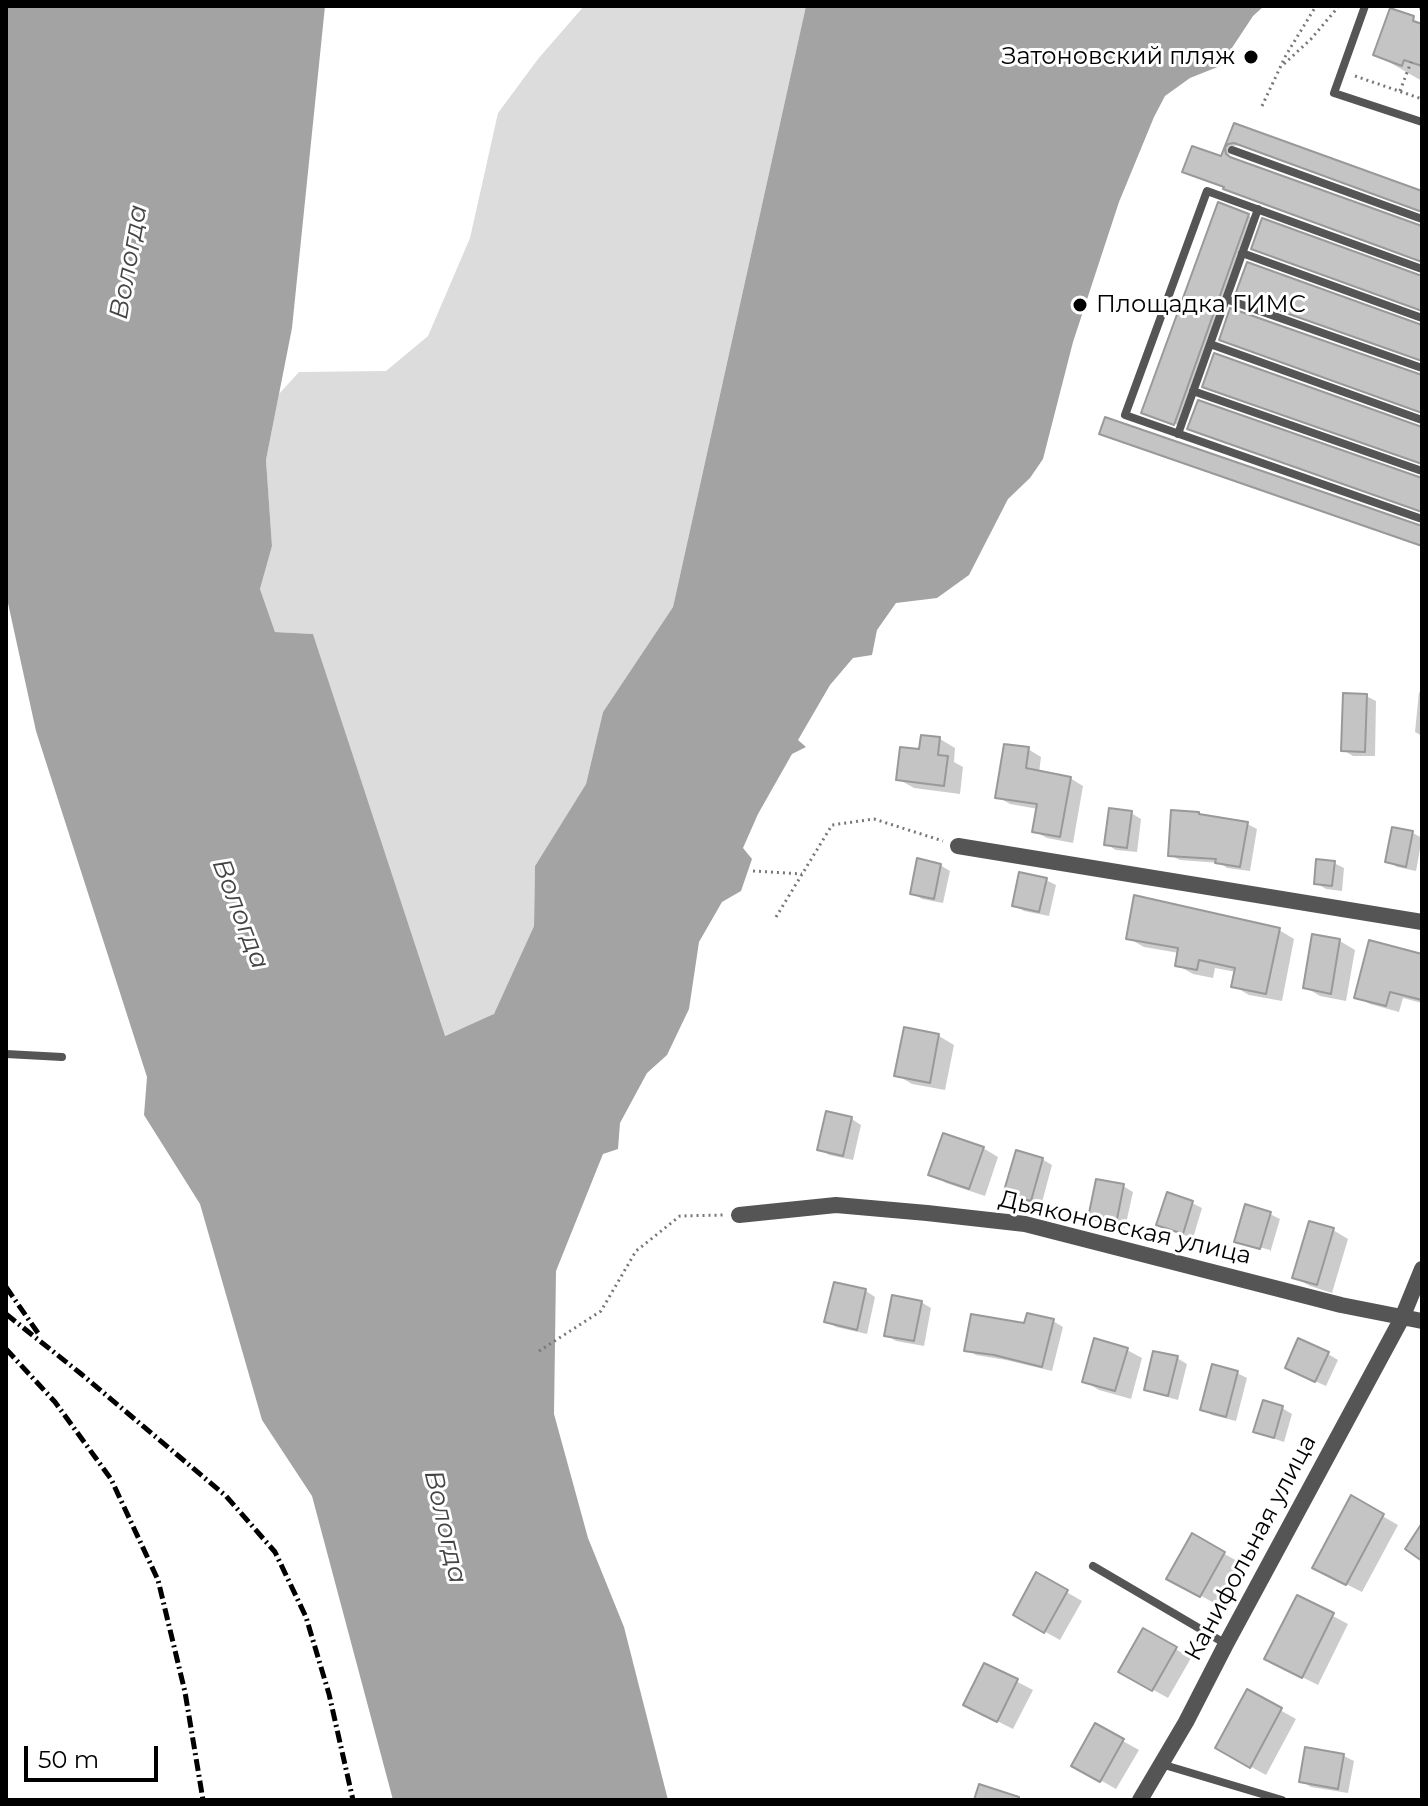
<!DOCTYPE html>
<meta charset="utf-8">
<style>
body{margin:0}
#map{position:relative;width:1428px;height:1806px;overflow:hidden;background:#fff;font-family:Montserrat,sans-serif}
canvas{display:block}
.frame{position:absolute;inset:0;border:8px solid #000;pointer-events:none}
.scale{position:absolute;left:24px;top:1746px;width:134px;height:36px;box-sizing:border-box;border:4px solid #000;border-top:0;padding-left:10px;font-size:24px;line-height:28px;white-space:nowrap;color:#000;-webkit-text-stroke:6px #fff;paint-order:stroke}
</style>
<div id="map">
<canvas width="1428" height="1806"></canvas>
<div class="frame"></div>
<div class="scale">50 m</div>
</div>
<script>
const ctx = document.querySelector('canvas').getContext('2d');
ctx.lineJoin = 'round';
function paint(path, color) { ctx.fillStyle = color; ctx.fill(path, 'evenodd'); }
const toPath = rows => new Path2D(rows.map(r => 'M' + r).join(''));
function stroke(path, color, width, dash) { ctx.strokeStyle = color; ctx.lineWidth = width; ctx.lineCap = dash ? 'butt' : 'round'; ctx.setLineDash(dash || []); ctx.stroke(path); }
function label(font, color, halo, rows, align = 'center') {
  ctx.font = font + ' Montserrat,sans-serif'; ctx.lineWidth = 6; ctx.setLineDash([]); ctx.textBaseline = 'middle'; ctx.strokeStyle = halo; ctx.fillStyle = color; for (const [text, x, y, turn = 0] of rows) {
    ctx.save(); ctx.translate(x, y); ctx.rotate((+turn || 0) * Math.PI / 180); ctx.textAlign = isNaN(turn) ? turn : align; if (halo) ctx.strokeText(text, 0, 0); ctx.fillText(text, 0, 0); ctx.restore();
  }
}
paint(toPath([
 [584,6,806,6,673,607,603,712,586,784,535,866,534,926,494,1015,444,1036,313,634,275,632,260,589,272,546,266,460,279,394,299,372,386,371,428,336,470,238,498,113,538,59]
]), '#dcdcdc');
paint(toPath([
 [6,6,325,6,292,328,266,460,272,546,260,589,275,632,313,634,445,1036,494,1014,534,926,535,866,586,784,603,712,673,607,806,6,1264,6,1253,16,1220,66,1190,78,1165,96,1154,117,1119,202,1073,342,1043,459,1030,478,1008,499,969,575,937,598,896,603,877,630,872,655,853,658,830,685,798,740,806,747,792,754,758,814,743,848,752,859,741,891,722,902,699,942,689,1009,667,1055,647,1073,620,1123,618,1149,603,1154,556,1271,554,1414,588,1538,624,1627,668,1800,393,1800,312,1496,262,1420,200,1204,144,1115,147,1077,36,731,6,594]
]), '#a3a3a3');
paint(toPath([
 [1391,10,1422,23,1422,81,1375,54],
 [1235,125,1422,193,1422,211,1240,145,1233,146,1229,151,1230,158,1422,228,1422,261,1222,159],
 [1248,215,1252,218,1178,425,1147,415],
 [1419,692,1422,693,1422,736,1415,732],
 [1366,696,1376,701,1375,756,1353,756,1343,750],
 [940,739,955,748,954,762,963,767,960,794,914,788,898,779,921,751],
 [1028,749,1041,757,1039,773,1070,778,1083,786,1073,843,1047,838,1034,831,1038,809,1010,804,998,797],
 [1131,813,1141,819,1137,852,1116,850,1106,844],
 [1199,814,1204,817,1247,824,1257,829,1250,871,1227,868,1220,863,1180,860,1170,855],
 [1394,829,1413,833,1422,838,1416,871,1397,867,1387,861],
 [1334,863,1344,868,1342,891,1326,889,1316,883],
 [940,865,950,871,943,903,922,899,912,893],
 [1046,880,1056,885,1049,916,1024,911,1014,905],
 [1279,930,1294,939,1282,1001,1249,995,1234,986,1236,972,1215,968,1213,978,1193,974,1177,965,1179,953,1144,947,1128,938],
 [1313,936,1340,941,1355,950,1346,1001,1320,996,1305,987],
 [1422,956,1422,1003,1403,998,1399,1012,1370,1004,1357,997],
 [906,1030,939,1036,954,1045,945,1090,912,1084,897,1075],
 [828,1114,852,1119,861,1125,853,1160,829,1155,819,1149],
 [983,1148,998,1157,985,1196,946,1183,931,1174],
 [1042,1159,1052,1165,1041,1206,1015,1198,1006,1193],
 [1123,1186,1133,1192,1125,1228,1100,1223,1090,1217],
 [1192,1203,1202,1208,1193,1238,1169,1230,1159,1224],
 [1270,1214,1280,1219,1270,1253,1270,1250,1244,1243,1244,1245,1237,1241],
 [1333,1230,1348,1239,1332,1293,1310,1286,1294,1277],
 [866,1291,875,1297,867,1334,836,1327,827,1321],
 [921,1302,931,1308,924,1346,896,1341,886,1335],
 [1053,1321,1063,1327,1052,1371,1006,1360,976,1355,967,1350,1026,1325],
 [1127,1350,1142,1358,1131,1399,1099,1390,1084,1381],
 [1328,1354,1338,1360,1326,1386,1297,1373],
 [1177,1358,1187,1364,1178,1400,1156,1394,1146,1389],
 [1237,1373,1247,1378,1236,1421,1212,1415,1202,1409],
 [1264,1403,1282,1408,1292,1414,1284,1442,1266,1436,1256,1431],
 [1351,1498,1398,1525,1362,1592,1330,1576],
 [1192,1536,1239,1562,1216,1604,1169,1578],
 [1037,1575,1082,1601,1060,1640,1015,1615],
 [1297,1597,1348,1624,1318,1685,1282,1667],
 [1144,1631,1191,1658,1168,1698,1121,1672],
 [985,1665,1033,1690,1013,1729,981,1713],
 [1248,1692,1296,1719,1266,1775,1217,1748],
 [1096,1726,1139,1750,1116,1789,1074,1765],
 [1306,1749,1344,1756,1354,1761,1348,1793,1311,1787,1301,1781]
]), '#0003');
const building = toPath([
 [1390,8,1414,16,1413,21,1422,24,1422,66,1404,60,1402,66,1373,55,1390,8],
 [1234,123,1422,191,1422,212,1234,143,1228,144,1225,148,1226,154,1230,157,1422,226,1422,262,1223,189,1224,187,1182,172,1192,146,1221,156,1234,123],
 [1218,202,1249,214,1174,425,1141,413,1218,202],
 [1262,218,1422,276,1422,311,1251,249,1262,218],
 [1247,262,1422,325,1422,361,1235,295,1247,262],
 [1230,308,1422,375,1422,413,1219,340,1230,308],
 [1214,353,1422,427,1422,464,1202,387,1214,353],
 [1198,400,1422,478,1422,512,1187,429,1198,400],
 [1105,417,1422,526,1422,546,1099,434,1105,417],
 [1343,693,1367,694,1365,752,1341,751,1343,693],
 [921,735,940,737,938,755,948,756,944,786,896,780,900,747,919,749,921,735],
 [1004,744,1029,747,1026,768,1071,777,1060,837,1032,832,1037,804,995,798,1004,744],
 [1109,808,1132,811,1127,848,1104,845,1109,808],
 [1171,810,1199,812,1199,814,1248,822,1240,867,1215,863,1216,859,1168,856,1171,810],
 [1392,827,1413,831,1406,867,1385,862,1392,827],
 [917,858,941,864,934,899,910,894,917,858],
 [1316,859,1335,861,1332,886,1314,884,1316,859],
 [1019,872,1047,878,1039,912,1012,906,1019,872],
 [1134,895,1280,928,1266,994,1231,987,1235,968,1199,960,1197,970,1175,966,1178,948,1126,939,1134,895],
 [1312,934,1340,939,1331,994,1303,988,1312,934],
 [1369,940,1422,954,1422,1000,1390,992,1386,1006,1354,998,1369,940],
 [904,1027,939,1034,930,1083,894,1076,904,1027],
 [826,1111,852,1117,843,1156,817,1150,826,1111],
 [943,1133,984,1147,969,1189,928,1175,943,1133],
 [1016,1150,1043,1158,1031,1201,1003,1194,1016,1150],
 [1096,1179,1124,1184,1116,1224,1088,1218,1096,1179],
 [1167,1192,1193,1201,1183,1234,1156,1225,1167,1192],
 [1245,1204,1271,1212,1260,1249,1234,1242,1245,1204],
 [1309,1221,1334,1228,1317,1285,1292,1278,1309,1221],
 [834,1282,866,1289,857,1330,824,1322,834,1282],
 [892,1295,922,1301,914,1341,884,1336,892,1295],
 [1027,1313,1054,1319,1042,1367,994,1355,964,1351,971,1314,1024,1323,1027,1313],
 [1094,1338,1128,1348,1115,1391,1082,1382,1094,1338],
 [1298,1338,1329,1352,1315,1382,1285,1368,1298,1338],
 [1153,1351,1178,1356,1168,1396,1144,1390,1153,1351],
 [1212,1364,1238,1371,1226,1417,1200,1410,1212,1364],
 [1263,1400,1283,1406,1274,1438,1253,1432,1263,1400],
 [1351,1495,1384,1514,1346,1585,1312,1568,1351,1495],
 [1422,1523,1422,1561,1405,1549,1422,1523],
 [1192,1533,1225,1552,1200,1597,1166,1579,1192,1533],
 [1036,1572,1068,1590,1044,1633,1013,1615,1036,1572],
 [1297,1595,1334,1613,1302,1678,1264,1659,1297,1595],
 [1143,1628,1177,1647,1152,1691,1118,1672,1143,1628],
 [984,1663,1018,1679,997,1722,963,1705,984,1663],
 [1247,1689,1282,1708,1250,1768,1215,1748,1247,1689],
 [1095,1723,1124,1739,1100,1782,1071,1766,1095,1723],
 [1305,1747,1344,1754,1338,1789,1299,1782,1305,1747],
 [979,1784,1019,1797,1019,1800,974,1800,979,1784]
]);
paint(building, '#c4c4c4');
stroke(building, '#999', 2);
stroke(toPath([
 [1414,6,1422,9],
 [1284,64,1311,39,1339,6],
 [1355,76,1422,99],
 [1400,91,1411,62],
 [1262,106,1286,55,1316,6],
 [753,871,802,874],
 [776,917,832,825,874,819,943,841],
 [539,1351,601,1311,636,1251,680,1216,723,1215]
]), '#777', 3, [2, 4]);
stroke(toPath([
 [1365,6,1334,93,1422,122],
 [1232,150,1422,219],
 [1242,253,1422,318],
 [1422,269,1207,191,1125,415,1422,519],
 [1226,299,1422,368],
 [1210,344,1422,420],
 [1193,391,1422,471],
 [1178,434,1258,209],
 [6,1054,62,1057],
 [1093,1566,1226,1644],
 [1161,1764,1282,1800]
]), '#555', 8);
stroke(toPath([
 [958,846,1422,922],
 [739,1215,836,1205,927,1213,1025,1224,1341,1305,1422,1321],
 [1140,1800,1186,1722,1226,1644,1402,1318,1422,1269]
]), '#555', 16);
stroke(toPath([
 [6,1287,38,1333],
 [6,1314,80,1373,226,1496,275,1552,306,1617,329,1694,353,1800],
 [6,1349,55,1402,111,1479,158,1580,185,1692,203,1800]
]), '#000', 5, [12, 4, 2, 4]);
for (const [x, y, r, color] of [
 [1251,57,8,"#000"],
 [1080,305,8,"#000"]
]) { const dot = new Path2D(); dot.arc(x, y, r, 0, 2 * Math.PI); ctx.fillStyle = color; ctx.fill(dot); stroke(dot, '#fff', 3); }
label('24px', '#000', '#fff', [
 ["Затоновский пляж",1235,57],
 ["Площадка ГИМС",1096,305,"left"]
], 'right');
label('24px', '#000', '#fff', [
 ["Дьяконовская улица",1125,1228,13],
 ["Канифольная улица",1251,1548,-62]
]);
label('italic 26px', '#444', '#fff', [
 ["Вологда",129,262,-80],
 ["Вологда",240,914,69],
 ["Вологда",445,1527,77]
]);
</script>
